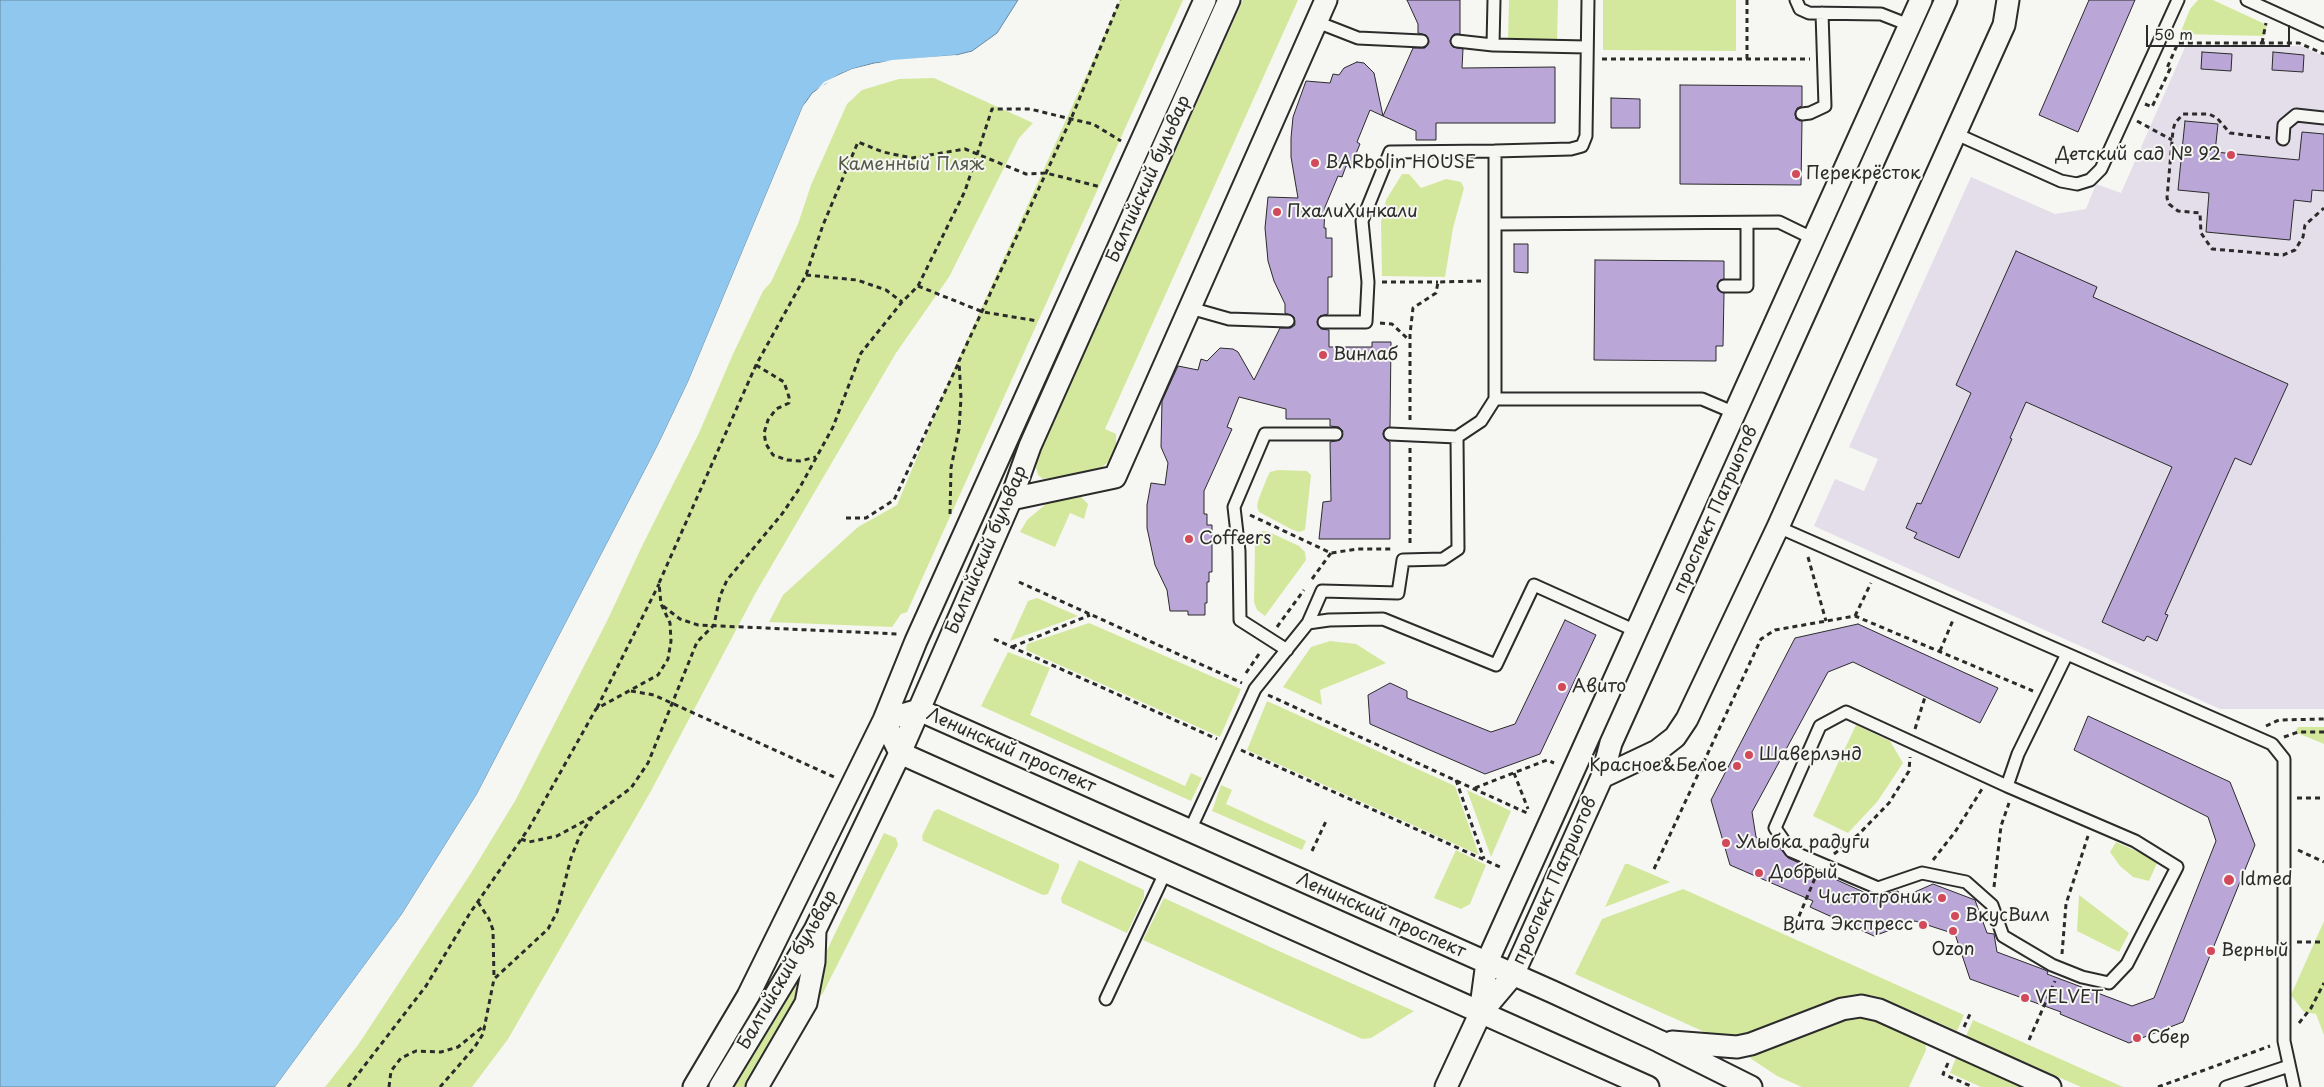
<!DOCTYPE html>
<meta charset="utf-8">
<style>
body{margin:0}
#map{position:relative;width:2324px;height:1087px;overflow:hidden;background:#f6f6f2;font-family:"Playpen Sans",sans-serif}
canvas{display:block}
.scale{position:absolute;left:2146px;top:25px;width:144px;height:22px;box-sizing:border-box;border:2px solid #2b2b2b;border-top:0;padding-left:6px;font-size:15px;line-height:18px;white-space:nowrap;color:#2b2b2b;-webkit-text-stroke:4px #f6f6f2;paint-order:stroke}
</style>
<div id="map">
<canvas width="2324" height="1087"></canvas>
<div class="scale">50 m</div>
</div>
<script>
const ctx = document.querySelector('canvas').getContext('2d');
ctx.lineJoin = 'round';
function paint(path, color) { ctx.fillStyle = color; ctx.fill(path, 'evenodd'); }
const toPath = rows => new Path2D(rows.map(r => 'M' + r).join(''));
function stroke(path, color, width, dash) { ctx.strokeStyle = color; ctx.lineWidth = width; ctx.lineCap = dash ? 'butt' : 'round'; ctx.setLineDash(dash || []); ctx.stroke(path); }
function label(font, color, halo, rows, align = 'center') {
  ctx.font = font + ' "Playpen Sans",sans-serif'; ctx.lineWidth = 4; ctx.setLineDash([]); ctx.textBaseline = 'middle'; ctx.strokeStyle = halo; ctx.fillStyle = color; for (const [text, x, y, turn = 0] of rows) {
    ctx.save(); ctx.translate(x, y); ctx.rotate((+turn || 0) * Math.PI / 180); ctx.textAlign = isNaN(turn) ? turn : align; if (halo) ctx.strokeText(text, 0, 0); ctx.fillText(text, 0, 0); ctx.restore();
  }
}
paint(toPath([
 [2186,45,2301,46,2324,56,2324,709,2220,709,1814,526,1835,479,1864,491,1878,459,1849,447,1971,177,2055,214,2086,209,2096,184,2121,193]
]), '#e4deea');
paint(toPath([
 [1120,0,1183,0,907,612,901,614,892,627,769,622,783,595,858,527,897,505,953,371],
 [1243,0,1298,0,1105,429,1116,434,1116,451,1112,459,1097,471,1043,479,1038,475,1036,467,1039,454],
 [1509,0,1558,0,1557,40,1508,39],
 [1603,0,1736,0,1736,51,1603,50],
 [2198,0,2213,0,2267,25,2264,36,2180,34,2190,9],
 [934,78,1033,123,1019,138,949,277,896,353,755,594,651,791,508,1039,472,1087,325,1087,358,1045,471,873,515,801,607,621,643,544,699,433,733,354,763,291,771,282,798,224,811,185,847,104,862,90,899,79],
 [1402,174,1409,174,1421,188,1446,179,1461,182,1464,188,1453,228,1445,277,1382,276,1381,222,1386,200],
 [1278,470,1307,471,1311,475,1305,530,1299,532,1291,529,1259,512,1257,506,1259,498,1267,478,1270,472],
 [1079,495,1088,504,1084,519,1070,513,1055,547,1020,532,1027,520,1046,504,1058,500,1057,497],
 [1263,531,1269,532,1299,546,1305,552,1306,560,1265,616,1257,610,1254,602,1255,546,1258,533],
 [1037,598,1078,616,1010,641,1028,601],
 [1089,623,1241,689,1220,737,1026,650,1027,644],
 [1330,641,1356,644,1386,663,1320,690,1322,705,1283,687,1311,647],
 [1008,652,1050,668,1030,715,1185,786,1191,773,1202,778,1191,801,981,706],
 [1267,701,1455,786,1479,855,1247,750],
 [1856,725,1890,741,1903,763,1877,802,1848,833,1813,816],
 [2298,727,2324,727,2324,744,2295,732],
 [1221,785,1232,790,1226,804,1306,841,1302,850,1212,811],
 [1467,790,1511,811,1491,857],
 [938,809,1059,864,1059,868,1048,894,1043,895,923,841,922,836,934,811],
 [884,833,896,838,898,845,823,993,820,996,821,971,823,971,827,950],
 [2116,842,2158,861,2149,881,2133,877,2120,866,2110,852],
 [1456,850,1486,865,1470,904,1461,909,1434,898],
 [1079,860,1144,890,1144,897,1127,933,1062,903,1061,898],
 [1625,864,1628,864,1670,882,1605,907],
 [1683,889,1964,1015,1957,1031,1885,999,1870,995,1838,1000,1752,1032,1737,1037,1722,1037,1707,1033,1575,974,1602,919],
 [2079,895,2129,933,2119,952,2077,931],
 [1164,898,1281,952,1414,1011,1371,1038,1362,1039,1143,940],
 [2324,921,2324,1035,2316,1014,2304,1012,2291,995],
 [798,980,800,983,796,999,752,1075,745,1087,733,1087],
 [1858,1016,1869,1017,1925,1041,1926,1050,1909,1087,1802,1087,1777,1076,1750,1058,1757,1052],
 [1973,1020,2123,1087,2081,1087,1966,1036],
 [1957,1055,2028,1087,1981,1087,1950,1073]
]), '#d4e89d');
const water = toPath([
 [0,0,1018,0,997,33,972,51,956,55,874,63,852,69,838,75,812,93,803,106,688,382,657,447,477,794,402,914,275,1087,0,1087,0,0]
]);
paint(water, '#90c7ef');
stroke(water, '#6889a1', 1);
paint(toPath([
 [956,55,957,58,875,65,853,71,825,84,805,107,690,383,659,448,479,795,430,876,376,957,278,1087,275,1087,402,914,477,794,657,447,688,382,803,106,824,82,852,69,892,60]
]), '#f6f6f2');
const building = toPath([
 [1407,0,1460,0,1460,34,1454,34,1450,41,1453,47,1463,49,1462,68,1555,67,1555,123,1436,123,1436,140,1416,140,1416,131,1383,116,1413,48,1425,48,1429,42,1426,35,1418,33,1418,24,1407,0],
 [2089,0,2135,0,2078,132,2039,115,2089,0],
 [2202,52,2232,54,2231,71,2201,69,2202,52],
 [2273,52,2304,55,2303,72,2272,70,2273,52],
 [1357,62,1364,63,1374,73,1383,116,1370,110,1357,142,1360,144,1350,168,1346,166,1342,177,1338,176,1325,207,1324,228,1326,228,1326,238,1332,238,1332,277,1328,277,1328,314,1320,316,1317,322,1321,329,1329,330,1329,347,1372,347,1372,342,1391,342,1390,427,1384,430,1383,434,1386,440,1390,442,1390,539,1319,539,1323,502,1331,501,1330,442,1340,440,1343,431,1339,427,1330,426,1330,419,1286,419,1286,409,1239,397,1227,427,1232,429,1204,491,1204,514,1207,514,1207,525,1212,525,1212,572,1209,572,1209,582,1207,582,1207,603,1205,603,1205,615,1188,615,1188,611,1170,611,1167,590,1155,565,1147,528,1147,505,1151,483,1165,485,1168,463,1161,447,1162,401,1178,366,1198,370,1201,359,1207,361,1220,348,1233,349,1238,352,1254,380,1280,328,1291,328,1295,325,1294,317,1285,313,1285,304,1274,281,1268,261,1265,228,1268,197,1298,198,1291,157,1291,138,1293,117,1306,81,1330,83,1333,74,1339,75,1344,68,1357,62],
 [1680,85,1802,86,1802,106,1797,108,1795,114,1796,119,1802,121,1801,185,1680,184,1680,85],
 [1611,98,1640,99,1640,128,1611,128,1611,98],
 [2185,121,2218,124,2215,152,2299,160,2302,132,2324,134,2324,191,2312,190,2311,202,2294,200,2290,240,2206,232,2209,193,2178,190,2185,121],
 [1514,244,1528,244,1528,273,1514,272,1514,244],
 [2016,251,2097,287,2093,297,2288,384,2251,465,2235,458,2165,614,2168,615,2157,641,2147,636,2144,641,2102,622,2172,467,2026,402,2010,438,2012,439,1959,558,1914,538,1917,533,1906,528,1917,503,1921,504,1971,393,1956,385,2016,251],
 [1595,260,1724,261,1724,279,1720,280,1717,286,1718,290,1724,293,1723,346,1716,346,1716,361,1594,360,1595,260],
 [1565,620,1596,635,1540,754,1485,774,1370,724,1368,695,1390,683,1407,691,1407,698,1491,732,1515,724,1565,620],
 [1858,624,1998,688,1980,723,1853,662,1828,672,1752,812,1756,837,1780,848,1788,858,1868,894,1880,895,1898,891,1901,898,1933,884,1975,900,1987,933,1994,934,1997,952,2045,970,2048,972,2047,974,2132,1006,2154,998,2216,841,2208,817,2074,750,2088,716,2230,782,2255,845,2183,1022,2129,1043,2060,1014,2061,1012,1970,979,1955,934,1915,921,1874,936,1810,907,1813,901,1730,865,1711,800,1795,638,1858,624]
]);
paint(building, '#baa7d7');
stroke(building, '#2b2b2b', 1);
const service = toPath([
 [1494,0,1493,45,1586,47],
 [1588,0,1586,136,1582,146,1571,149,1495,151,1495,399,1702,399,1735,413],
 [1796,0,1800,9,1809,13,1881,14,1909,25],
 [2247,0,2324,35],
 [1317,22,1358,38,1422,41],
 [1457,41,1493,45],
 [1802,114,1810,113,1825,106,1822,13],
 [1954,133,2061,181,2077,184,2090,180,2101,169,2178,0],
 [2283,139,2284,125,2296,115,2324,118],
 [1495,224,1779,222,1814,239],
 [1724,286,1747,286,1747,223],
 [1190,308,1229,319,1288,321],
 [1324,322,1366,322,1368,282,1362,221,1390,152,1495,151],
 [1390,434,1457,437],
 [1778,527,2272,744,2284,759,2284,1041,2294,1087],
 [1308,623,1322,591,1398,593,1403,560,1443,559,1458,549,1457,437,1481,421,1495,399],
 [1287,650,1240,620,1239,551,1234,507,1265,434,1336,434],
 [2007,786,2135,841,2177,867,2127,964,2109,983,2082,977,2052,965,2003,936,1992,905,1966,882,1922,873,1878,888,1791,851,1775,828,1820,726,1846,712,2007,786,2018,754,2067,654],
 [1190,830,1255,689,1308,623,1329,620,1383,619,1496,665,1534,585,1636,631],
 [1106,999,1165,873],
 [2226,1087,2289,1066]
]);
const minor = toPath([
 [1011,499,1115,477,1326,0],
 [1602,777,1657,751,1675,737,1687,719,1778,527,2004,25,2008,0],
 [1480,1014,1487,962,1921,0],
 [1672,1042,1737,1047,1751,1044,1842,1009,1861,1006,1879,1010,2050,1087],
 [694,1087,748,996,884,720,916,641,1205,0],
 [720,1087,815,930,900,753,1011,499,1030,446,1229,0],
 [757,1087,806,1003,814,962,815,930],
 [1446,1087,1480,1014,1513,975,1602,777,1611,743,1946,0],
 [1648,1087,900,753,884,720,919,710,1553,992,1659,1041,1751,1087]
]);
stroke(service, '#2b2b2b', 15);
stroke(minor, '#2b2b2b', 25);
stroke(toPath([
 [2262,43,2266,23],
 [1602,59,1810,59],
 [1747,59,1747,0],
 [2145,104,2152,107,2170,69,2167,68,2178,43,2299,43,2324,54],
 [2137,121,2172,140],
 [2270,138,2230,133,2217,118,2209,114,2183,114,2175,123,2173,130,2167,198,2169,204,2178,211,2200,213,2201,233,2212,249,2283,255,2295,250,2303,237,2305,225,2324,208],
 [806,275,857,280,886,290,902,302],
 [1382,282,1438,282],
 [918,286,983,312,1038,321],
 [1380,323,1392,324,1409,340],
 [756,365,784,382,789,397,789,403,776,409,768,420,764,433,766,444,773,455,787,460,800,461,816,457],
 [1410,420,1410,334,1413,308,1436,293,1438,282,1481,281],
 [1410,448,1410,545],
 [950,514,951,468,959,429,961,398,959,361,1071,119,1120,0],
 [1250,515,1331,553,1358,549,1393,549],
 [846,518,866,518,894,500,959,362],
 [1808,557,1826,621],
 [1312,579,1331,553],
 [1019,582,1242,683],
 [663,606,680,619,698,625,899,634],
 [1855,616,1871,583],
 [1277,627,1304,590],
 [994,639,1217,739],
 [1012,647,1090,615],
 [1940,651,1953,620],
 [1246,673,1261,651],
 [631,691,654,695,834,777],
 [1268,695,1527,813],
 [597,708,659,584],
 [2266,726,2279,720,2324,719],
 [1915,729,1925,697],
 [2284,737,2298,732,2324,732],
 [1241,750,1500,867],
 [1514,773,1528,809],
 [1456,780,1484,859],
 [1475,788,1547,760,1554,763],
 [2297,798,2324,798],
 [521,839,529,842,557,836,592,817],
 [2298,850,2324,862],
 [1312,851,1327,819],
 [1834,854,1859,834,1889,803,1909,771,1910,757],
 [1933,860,1955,832,1982,789],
 [1654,869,1761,639,1775,630,1855,616,2033,691],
 [1994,887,2001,826,2009,803],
 [478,902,489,919,493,930,494,978],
 [1792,933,1815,878],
 [2297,942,2324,942],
 [2062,954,2066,904,2088,836],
 [2299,1023,2311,1008,2324,983],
 [1964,1027,1970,1014],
 [2029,1040,2055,981],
 [1948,1063,1943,1074,1973,1087],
 [348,1087,426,986,470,913,529,828,596,709,658,675,668,659,671,641,670,623,661,604,659,583,756,365,806,275,823,225,858,142,883,152,912,158,965,149,1026,174,1046,173,1101,187],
 [389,1087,391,1071,401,1058,416,1051,441,1052,458,1047,485,1025],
 [440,1087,474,1048,483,1034,494,979,548,929,557,912,571,858,580,835,593,816,631,788,648,763,697,642,714,625,720,596,727,580,782,514,799,489,833,427,861,353,902,302,918,286,965,191,992,109,1030,109,1071,119,1093,124,1121,141],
 [2158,1087,2270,1046]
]), '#2b2b2b', 3, [5, 4]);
stroke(service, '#f6f6f2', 11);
stroke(minor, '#f6f6f2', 21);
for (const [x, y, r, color] of [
 [2231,155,5,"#d1495b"],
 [1315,163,5,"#d1495b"],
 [1796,174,5,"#d1495b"],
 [1277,212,5,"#d1495b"],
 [1323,355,5,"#d1495b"],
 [1189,539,5,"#d1495b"],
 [1562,687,5,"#d1495b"],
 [1749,755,5,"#d1495b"],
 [1737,766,5,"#d1495b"],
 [1726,843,5,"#d1495b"],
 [1759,873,5,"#d1495b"],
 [2229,880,6,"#d1495b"],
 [1942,898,5,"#d1495b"],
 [1955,916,5,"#d1495b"],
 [1923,925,5,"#d1495b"],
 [1953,931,5,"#d1495b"],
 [2211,951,5,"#d1495b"],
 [2025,998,5,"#d1495b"],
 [2137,1038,5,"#d1495b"]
]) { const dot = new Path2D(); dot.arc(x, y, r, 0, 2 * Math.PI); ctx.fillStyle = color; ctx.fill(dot); stroke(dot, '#f6f6f2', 2); }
label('18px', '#2b2b2b', '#f6f6f2', [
 ["Детский сад № 92",2221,155,"right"],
 ["BARbolin HOUSE",1325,163],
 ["Перекрёсток",1806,174],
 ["ПхалиХинкали",1287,212],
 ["Винлаб",1333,355],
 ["Coffeers",1199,539],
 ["Авито",1572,687],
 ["Шаверлэнд",1759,755],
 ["Красное&Белое",1727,766,"right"],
 ["Улыбка радуги",1736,843],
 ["Добрый",1769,873],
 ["Idmed",2240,880],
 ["Чистотроник",1932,898,"right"],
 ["ВкусВилл",1965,916],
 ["Вита Экспресс",1913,925,"right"],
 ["Ozon",1953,950,"center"],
 ["Верный",2221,951],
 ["VELVET",2035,998],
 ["Сбер",2147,1038]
], 'left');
label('18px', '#555a48', '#f6f6f2', [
 ["Каменный Пляж",911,165]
]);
label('18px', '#2b2b2b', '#f6f6f2', [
 ["Балтийский бульвар",1149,179,-66],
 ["проспект Патриотов",1716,510,-66],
 ["Балтийский бульвар",987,550,-67],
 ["Ленинский проспект",1011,751,24],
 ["проспект Патриотов",1555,881,-66],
 ["Ленинский проспект",1381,916,24],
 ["Балтийский бульвар",788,970,-60]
]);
</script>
